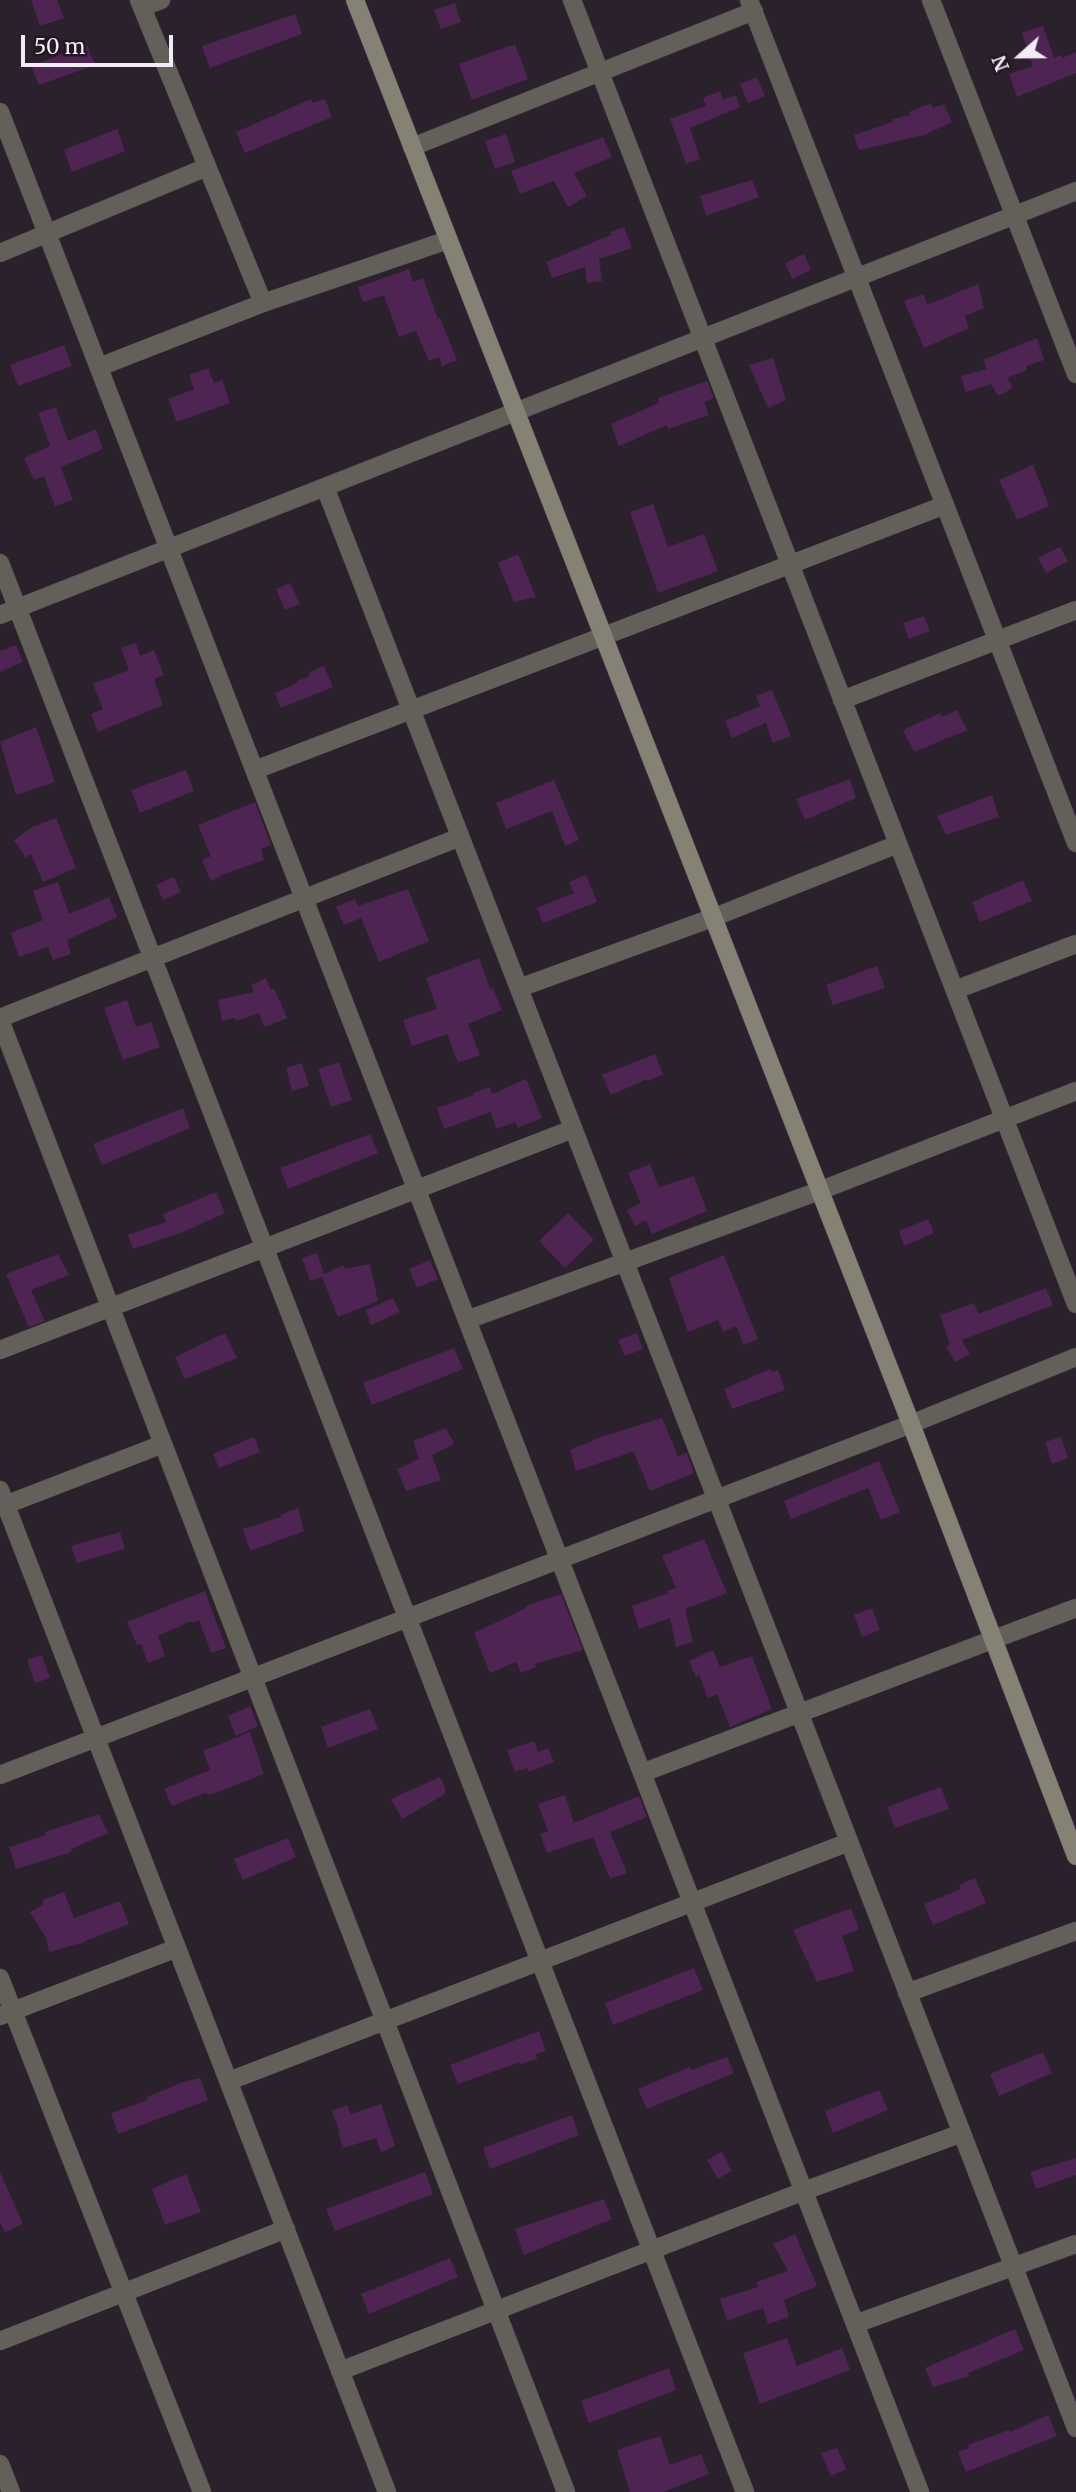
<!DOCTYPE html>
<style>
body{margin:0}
#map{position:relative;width:1076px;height:2492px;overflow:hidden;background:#2b212d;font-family:Merriweather,serif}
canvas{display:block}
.north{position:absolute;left:985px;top:21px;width:70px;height:70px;-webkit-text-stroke:5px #221723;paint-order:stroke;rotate:249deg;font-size:19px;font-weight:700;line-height:28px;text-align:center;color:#f4ecf4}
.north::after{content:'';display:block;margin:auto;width:24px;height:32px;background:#f4ecf4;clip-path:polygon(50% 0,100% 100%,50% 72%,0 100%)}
.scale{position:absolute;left:21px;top:35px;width:152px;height:32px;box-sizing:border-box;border:4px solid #f4ecf4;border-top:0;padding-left:9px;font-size:21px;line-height:24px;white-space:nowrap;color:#f4ecf4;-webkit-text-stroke:5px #221723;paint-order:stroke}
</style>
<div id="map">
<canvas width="1076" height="2492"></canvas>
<div class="north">N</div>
<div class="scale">50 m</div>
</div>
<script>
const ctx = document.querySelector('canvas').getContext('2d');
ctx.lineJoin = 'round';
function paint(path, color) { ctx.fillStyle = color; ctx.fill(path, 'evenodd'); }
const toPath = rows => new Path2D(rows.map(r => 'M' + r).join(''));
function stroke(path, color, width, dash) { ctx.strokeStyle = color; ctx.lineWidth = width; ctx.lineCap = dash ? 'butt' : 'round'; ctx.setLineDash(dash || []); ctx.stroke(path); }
paint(toPath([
 [31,0,57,0,64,18,40,26],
 [455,3,461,22,441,29,434,10],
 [295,14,302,34,210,68,202,46],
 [1043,26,1054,58,1061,55,1062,58,1076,52,1076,73,1017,97,1009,74,1033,66,1022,33],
 [515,44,528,79,472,100,459,64],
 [87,45,95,65,39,85,31,66],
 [757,77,765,96,748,103,740,84],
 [720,91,723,100,736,95,740,107,690,128,700,159,686,164,670,119,706,106,703,98],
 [311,99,313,103,325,99,332,117,245,153,236,132],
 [931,103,933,108,944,104,952,122,924,135,859,150,854,135,893,122,892,119,910,115,909,112],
 [117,129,125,151,72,172,64,150],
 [506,134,515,162,495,169,485,141],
 [603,137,612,157,574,173,587,196,568,207,554,181,520,194,511,171],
 [752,180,759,197,706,216,700,196],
 [624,227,632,248,599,259,602,281,587,283,585,267,552,278,546,262,611,235,610,232],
 [804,254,811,270,792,279,785,263],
 [409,269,413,282,423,278,438,319,440,318,457,360,442,366,439,357,429,361,416,331,399,337,384,295,363,302,358,287],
 [978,284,984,308,965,316,969,328,924,348,904,301,924,294,927,305],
 [1037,338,1044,360,1026,366,1027,370,1007,378,1013,388,998,396,991,384,966,392,961,376,987,369,983,360],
 [64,345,72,366,18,386,10,365],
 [773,358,786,400,768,408,749,365],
 [208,368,214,383,222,380,230,403,177,422,168,399,194,389,189,375],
 [707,381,714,398,704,402,709,415,668,429,667,425,619,446,611,424,659,403,658,398],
 [56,407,68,441,96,429,103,449,61,467,73,500,55,506,44,476,34,480,24,458,50,446,38,413],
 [1033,465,1049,506,1017,520,999,480],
 [653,504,668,547,704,534,718,571,658,593,630,512],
 [1060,547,1068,561,1046,573,1038,558],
 [518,554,536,597,514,602,498,563],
 [290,583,300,604,285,610,276,589],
 [924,616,930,631,909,639,903,623],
 [136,643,140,656,154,650,164,675,154,679,163,705,98,732,91,714,103,709,93,684,129,670,121,648],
 [16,645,23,662,0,672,0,651],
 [324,666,333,687,281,708,275,693,297,683,297,681,310,676,308,673],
 [772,690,791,736,773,743,766,723,732,738,725,721,760,706,756,696],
 [957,710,967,730,914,752,903,730,940,713,942,717],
 [36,727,55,782,16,795,0,742],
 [186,770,194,791,140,813,131,790],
 [850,779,856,798,805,820,796,799],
 [554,780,579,840,565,846,552,811,506,829,496,803],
 [992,795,999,817,946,835,937,816],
 [255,802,271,845,261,849,264,860,227,873,211,881,202,860,211,856,198,825],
 [56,818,76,868,43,882,31,854,26,858,14,840,32,827],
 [586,875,597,902,543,923,537,908,574,893,569,882],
 [174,877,181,892,163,900,156,885],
 [1023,880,1032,901,980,922,972,902],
 [58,882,69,914,109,897,117,917,67,940,71,954,53,960,48,947,19,957,11,933,43,920,33,891],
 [408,889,429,941,379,962,361,918,344,925,336,907,355,899,358,906],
 [479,958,490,989,493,988,502,1010,468,1024,480,1055,458,1063,447,1034,412,1046,403,1020,437,1009,426,978],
 [877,966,885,988,833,1005,826,985],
 [266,978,271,990,274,988,287,1018,265,1027,259,1013,236,1021,235,1018,222,1021,218,1000,254,992,251,985],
 [127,1000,136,1027,151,1022,160,1047,123,1060,104,1008],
 [655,1054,663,1074,647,1081,647,1079,611,1095,602,1075],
 [339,1062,352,1100,331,1107,318,1069],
 [302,1063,309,1086,292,1091,286,1068],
 [526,1079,542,1118,518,1128,515,1122,497,1129,490,1112,444,1129,437,1108,474,1095,473,1093,490,1087,492,1094],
 [183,1108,190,1128,102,1165,93,1144],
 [370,1134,378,1153,288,1189,280,1168],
 [650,1164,659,1187,694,1176,707,1211,652,1234,646,1220,635,1226,627,1210,641,1203,628,1173],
 [216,1192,225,1213,183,1232,133,1249,128,1235,166,1222,163,1214],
 [568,1213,594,1240,565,1268,539,1241],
 [928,1219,934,1233,904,1246,899,1231],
 [317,1253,324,1274,343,1265,345,1269,370,1264,378,1301,338,1317,322,1277,310,1281,302,1258],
 [58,1254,69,1275,31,1290,45,1321,29,1327,6,1274],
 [724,1255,758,1339,744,1345,736,1326,723,1332,718,1320,688,1332,669,1278],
 [430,1260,438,1279,417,1288,409,1269],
 [1046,1288,1053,1305,962,1340,970,1354,955,1362,946,1347,955,1342,950,1344,940,1315,974,1303,978,1314],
 [393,1298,400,1312,371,1325,366,1310],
 [225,1333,237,1358,185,1379,175,1357],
 [637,1333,643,1349,625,1356,618,1340],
 [454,1348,463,1369,372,1405,363,1383],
 [770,1369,771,1372,778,1370,785,1390,732,1409,724,1389],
 [662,1418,678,1456,687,1453,694,1473,650,1491,634,1453,632,1452,576,1471,570,1450,601,1437],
 [446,1428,454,1444,432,1455,441,1480,406,1491,397,1469,419,1459,413,1441],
 [254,1437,260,1452,219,1468,213,1454],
 [1061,1437,1068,1458,1052,1464,1045,1442],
 [879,1461,900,1512,881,1520,868,1488,791,1519,784,1501],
 [298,1508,304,1531,250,1551,243,1529,281,1517,280,1515],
 [120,1532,125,1549,77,1563,71,1546],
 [704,1539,727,1593,685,1609,693,1642,676,1647,670,1618,639,1629,632,1606,668,1593,667,1591,676,1588,662,1556],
 [205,1591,226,1648,211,1653,199,1620,192,1623,191,1621,158,1636,165,1656,148,1663,141,1644,137,1645,127,1622],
 [561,1594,583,1650,535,1664,536,1667,521,1673,516,1662,490,1673,474,1633,526,1608,526,1606],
 [872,1608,880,1630,862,1637,854,1615],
 [713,1650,720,1667,752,1656,772,1709,730,1727,717,1694,708,1698,699,1675,696,1677,689,1661],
 [42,1655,50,1678,35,1683,27,1660],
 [250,1706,258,1726,236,1736,228,1716],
 [370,1709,378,1729,328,1748,321,1727],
 [250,1732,264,1774,210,1795,205,1793,172,1806,164,1789,210,1770,203,1751],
 [534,1741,538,1752,548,1748,554,1762,529,1772,527,1768,515,1772,507,1750],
 [440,1777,445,1787,445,1794,402,1819,391,1799],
 [941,1787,949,1809,895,1828,887,1807],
 [565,1795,574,1823,639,1796,647,1817,610,1832,627,1873,610,1879,593,1837,547,1853,540,1834,548,1831,538,1804],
 [99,1814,108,1833,71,1849,72,1852,16,1869,9,1847,46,1835,45,1832],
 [288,1838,296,1857,243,1880,234,1859],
 [975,1878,986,1903,933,1925,924,1904,961,1889,959,1885],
 [64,1892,74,1918,120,1901,129,1924,85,1941,86,1942,49,1952,46,1938,30,1912,44,1904,42,1900],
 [851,1908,859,1929,842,1936,854,1971,817,1982,793,1930],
 [694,1968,703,1990,613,2025,605,2003],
 [539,2031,546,2051,536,2054,537,2059,521,2064,520,2062,458,2084,450,2065],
 [1043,2052,1052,2073,999,2096,990,2074],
 [727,2057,734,2073,647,2109,638,2089,690,2067,691,2070],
 [200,2078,208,2100,118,2134,111,2113,148,2100,147,2097,183,2082],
 [879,2090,888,2110,833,2133,825,2111],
 [381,2104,395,2146,381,2152,376,2138,343,2148,338,2133,340,2133,332,2111,347,2105,351,2114],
 [572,2115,579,2135,490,2169,483,2148],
 [722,2152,732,2171,718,2179,707,2160],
 [1076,2158,1076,2175,1036,2189,1030,2172],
 [0,2172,23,2224,5,2232,0,2222],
 [425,2172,433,2194,335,2231,326,2209],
 [186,2174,201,2212,165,2225,152,2189],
 [604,2199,612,2219,524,2255,515,2229],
 [795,2234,817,2286,784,2300,789,2317,768,2324,763,2308,727,2321,720,2299,758,2287,756,2282,788,2271,773,2244],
 [450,2258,458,2277,369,2314,361,2294],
 [1015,2329,1024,2350,968,2373,969,2376,933,2387,925,2368],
 [787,2338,797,2366,842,2348,850,2370,760,2404,743,2353],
 [669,2368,676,2390,589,2423,581,2401],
 [1048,2415,1057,2436,966,2472,958,2452,969,2448,968,2445,1009,2430,1010,2432],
 [660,2436,670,2465,701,2454,709,2474,663,2492,630,2492,617,2450],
 [837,2448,846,2469,831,2476,821,2453]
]), '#4e2453');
const street = toPath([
 [139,0,263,303],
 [572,0,1076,1304],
 [749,0,1076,843],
 [931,0,1076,374],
 [142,7,161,0],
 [0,112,920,2492],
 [412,147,754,11],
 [0,253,207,167],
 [99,367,263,303,448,240],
 [325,487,1076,2428],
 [0,563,745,2492],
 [0,615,1076,191],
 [842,700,1076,610],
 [255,770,945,505],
 [519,988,712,918,898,844],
 [955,990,1076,944],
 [0,1018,460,837],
 [0,1020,566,2492],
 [467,1320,819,1191,1076,1091],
 [0,1350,573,1129],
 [0,1490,387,2492],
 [0,1507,163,1444],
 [642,1773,1076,1608],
 [0,1775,911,1424,1076,1357],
 [0,1978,202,2492],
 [907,1993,1076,1931],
 [0,2016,177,1948],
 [229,2081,849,1842],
 [855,2324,1076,2244],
 [0,2341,286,2229],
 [340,2371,804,2191,962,2133],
 [0,2464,11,2492]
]);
const secondary = toPath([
 [355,0,911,1424,1076,1856]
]);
stroke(street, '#473d49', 19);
stroke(secondary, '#473d49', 19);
stroke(street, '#626059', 18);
stroke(secondary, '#858175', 18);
</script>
